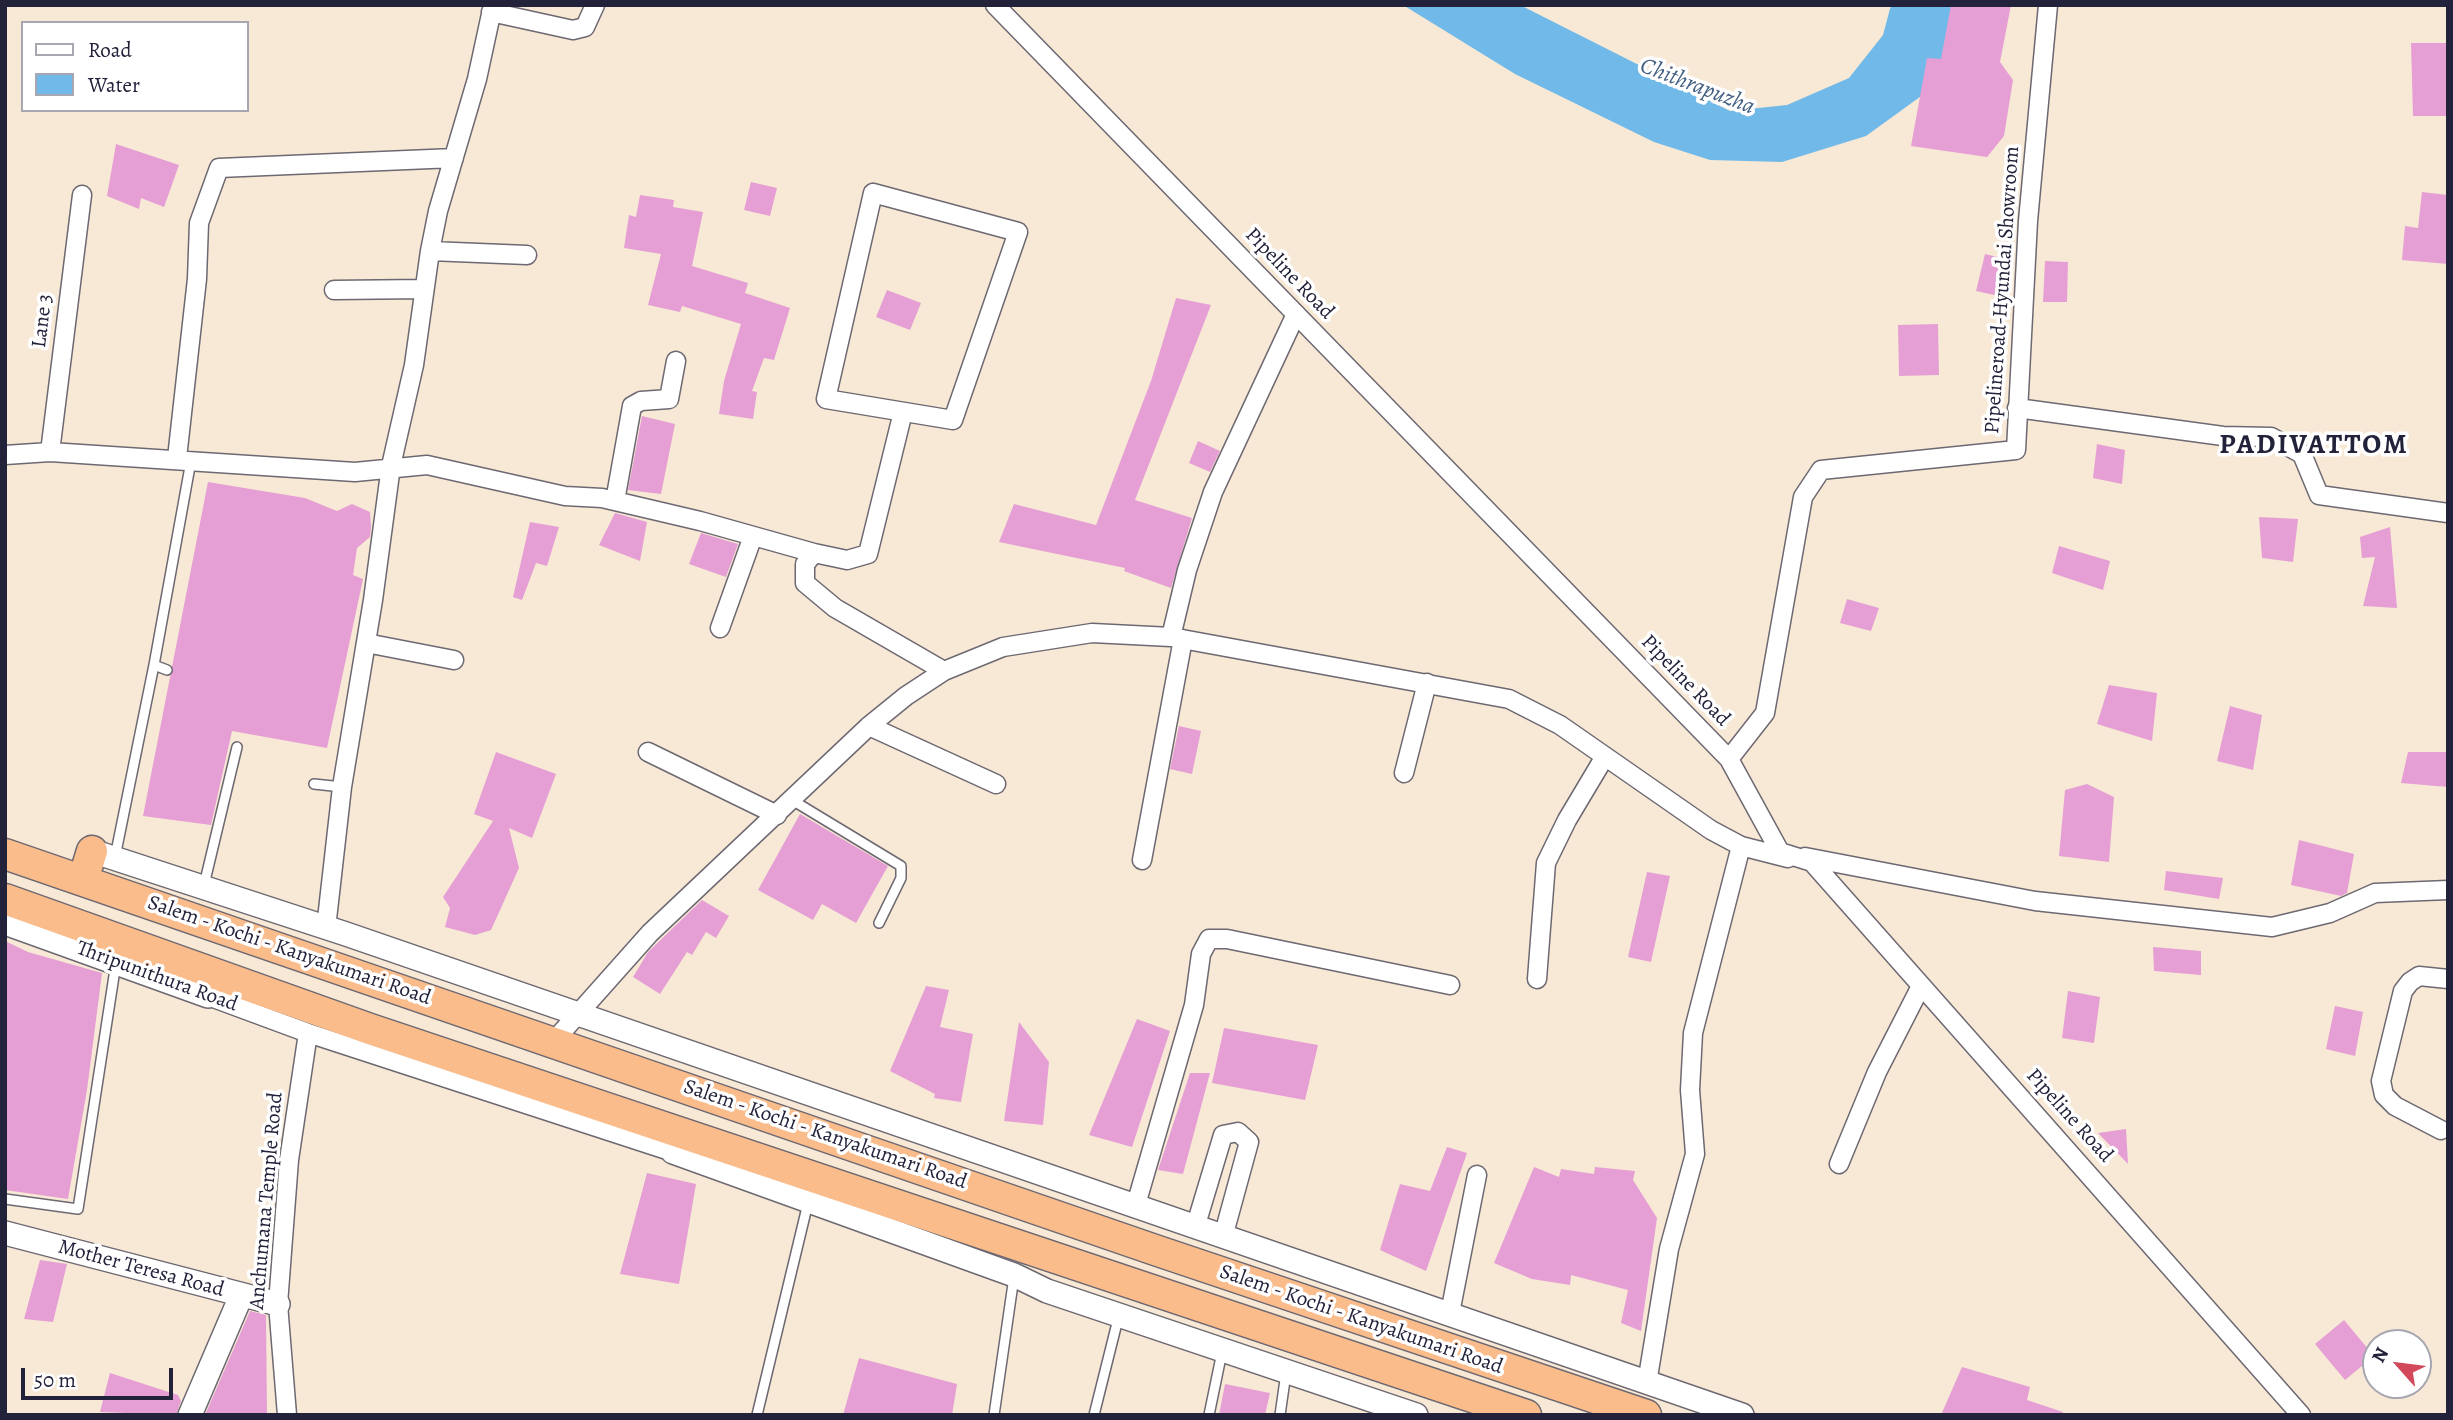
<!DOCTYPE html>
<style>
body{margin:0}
#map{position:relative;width:2453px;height:1420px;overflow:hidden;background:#f7e9d6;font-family:Alegreya,serif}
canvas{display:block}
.frame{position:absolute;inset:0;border:7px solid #22223b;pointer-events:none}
.legend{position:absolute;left:21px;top:21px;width:228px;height:91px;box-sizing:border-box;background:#fff;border:2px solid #a7a7b1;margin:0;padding:9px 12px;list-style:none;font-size:21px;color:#22223b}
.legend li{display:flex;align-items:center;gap:14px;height:35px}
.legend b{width:35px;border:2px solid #a7a7b1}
.north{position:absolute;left:2362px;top:1329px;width:70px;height:70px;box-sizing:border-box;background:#fff;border:2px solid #a7a7b1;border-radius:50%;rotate:298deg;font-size:19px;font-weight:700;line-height:28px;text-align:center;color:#22223b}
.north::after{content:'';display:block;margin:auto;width:24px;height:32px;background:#d1495b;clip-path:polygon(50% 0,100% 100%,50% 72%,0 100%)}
.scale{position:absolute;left:21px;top:1368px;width:152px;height:32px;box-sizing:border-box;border:4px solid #22223b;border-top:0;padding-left:9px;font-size:21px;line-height:24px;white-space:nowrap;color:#22223b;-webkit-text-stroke:5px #fff;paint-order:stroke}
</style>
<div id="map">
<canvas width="2453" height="1420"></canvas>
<div class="frame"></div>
<ul class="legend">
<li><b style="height:9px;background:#fff"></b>Road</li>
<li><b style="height:19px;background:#71b9e8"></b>Water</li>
</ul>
<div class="north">N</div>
<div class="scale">50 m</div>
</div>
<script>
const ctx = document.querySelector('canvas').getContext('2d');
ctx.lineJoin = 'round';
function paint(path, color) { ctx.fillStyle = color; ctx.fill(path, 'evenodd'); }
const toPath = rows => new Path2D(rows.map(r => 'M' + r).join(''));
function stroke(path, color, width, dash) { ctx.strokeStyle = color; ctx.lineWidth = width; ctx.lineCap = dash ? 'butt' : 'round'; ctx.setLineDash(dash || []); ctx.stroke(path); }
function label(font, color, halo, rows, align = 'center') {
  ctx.font = font + ' Alegreya,serif'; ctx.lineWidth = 7; ctx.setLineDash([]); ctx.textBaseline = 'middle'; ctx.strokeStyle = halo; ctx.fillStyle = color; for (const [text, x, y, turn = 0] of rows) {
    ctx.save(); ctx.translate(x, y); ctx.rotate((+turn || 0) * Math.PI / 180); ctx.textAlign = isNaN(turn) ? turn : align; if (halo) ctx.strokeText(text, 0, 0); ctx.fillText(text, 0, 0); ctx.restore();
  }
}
paint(toPath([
 [1403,5,1520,5,1730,111,1787,105,1849,78,1883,35,1891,5,1976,5,1935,86,1866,136,1782,162,1710,160,1654,142,1515,74]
]), '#71b9e8');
paint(toPath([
 [1951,5,2011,5,2000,62,2013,80,2004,136,1987,157,1911,146,1927,58,1941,59],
 [2411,43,2448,43,2448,116,2413,116],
 [116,144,179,165,164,207,141,198,139,209,107,196],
 [751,182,777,188,770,216,744,210],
 [2422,192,2448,195,2448,264,2402,260,2405,226,2418,228],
 [640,195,674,200,673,207,703,212,692,266,748,283,745,293,790,308,774,360,764,358,752,391,757,392,753,419,719,414,724,381,741,324,682,306,680,312,648,305,661,254,624,248,629,215,636,217],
 [1985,254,2014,261,2008,298,1976,291],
 [2045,261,2068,262,2067,302,2043,302],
 [887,290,921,303,910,330,876,317],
 [1176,298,1211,305,1135,500,1192,518,1171,588,1124,571,1125,568,999,542,1014,504,1096,525,1151,381],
 [1938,324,1939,375,1899,376,1898,325],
 [642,416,675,424,661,494,628,490],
 [1198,441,1220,451,1210,472,1189,463],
 [2097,444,2125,450,2122,484,2093,478],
 [208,482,305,498,337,511,352,504,370,512,371,527,370,537,357,548,353,575,363,579,327,748,232,731,211,825,143,816],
 [615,513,647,522,640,561,599,545],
 [2259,517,2298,519,2293,562,2262,558],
 [530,522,559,527,547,566,536,563,522,600,513,597],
 [2390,527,2397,608,2363,606,2375,557,2362,558,2360,537],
 [701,533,738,544,726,577,689,564],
 [2059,546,2110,561,2103,590,2052,573],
 [1847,599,1879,608,1871,631,1840,623],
 [2109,685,2157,693,2152,741,2097,724],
 [2230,706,2262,715,2253,770,2217,761],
 [1179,726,1201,731,1192,774,1170,769],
 [496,752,556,774,532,838,509,828,519,868,491,930,475,935,445,927,450,908,443,897,493,821,474,814],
 [2408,752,2448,752,2448,787,2401,783],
 [2087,784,2114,797,2109,862,2059,856,2065,790],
 [800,814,888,866,856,923,822,904,813,920,758,890],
 [2299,840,2354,854,2347,893,2341,896,2291,885],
 [2166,871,2223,878,2219,899,2164,890],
 [1647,872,1670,876,1651,962,1628,957],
 [702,900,729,916,716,938,706,932,692,955,687,952,660,994,633,977,648,952],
 [5,941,28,952,102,973,87,1090,68,1199,5,1190],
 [2153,947,2201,951,2201,975,2154,971],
 [926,986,949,990,940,1027,973,1034,961,1102,934,1098,935,1094,890,1071],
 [2068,991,2100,997,2094,1043,2062,1038],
 [2335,1006,2363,1012,2355,1056,2326,1049],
 [1137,1019,1170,1031,1132,1147,1089,1135],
 [1019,1022,1049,1062,1043,1125,1004,1121],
 [1224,1028,1318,1045,1305,1100,1212,1083],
 [1190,1073,1210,1073,1183,1174,1158,1170],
 [2126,1129,2128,1164,2098,1133],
 [1447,1147,1467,1153,1426,1271,1380,1250,1400,1184,1430,1191],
 [1534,1167,1559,1177,1561,1169,1594,1174,1595,1167,1635,1171,1633,1180,1657,1218,1641,1331,1621,1323,1628,1290,1571,1275,1570,1285,1532,1279,1494,1263],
 [647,1173,696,1184,679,1284,620,1274],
 [40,1260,67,1264,53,1322,24,1319],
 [250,1311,266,1315,267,1415,205,1415],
 [2344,1320,2374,1356,2345,1380,2315,1344],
 [859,1358,957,1384,952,1415,843,1415],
 [1962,1367,2030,1387,2027,1400,2063,1412,2062,1415,1941,1415],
 [110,1373,178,1395,181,1401,176,1415,100,1412],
 [1225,1384,1270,1393,1265,1415,1219,1415]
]), '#e59fd4');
const service = toPath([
 [154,665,167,670],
 [314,784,342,787],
 [792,800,901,866,901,878,879,923],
 [115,857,154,665,191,461],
 [204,885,237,747],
 [5,1199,78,1209,116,963],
 [757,1415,808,1203],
 [994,1415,1014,1277],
 [1094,1415,1119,1315],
 [1209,1415,1222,1352],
 [1280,1415,1286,1373]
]);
const minor = toPath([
 [995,5,1729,759,1780,852,1812,862,2301,1415],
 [491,12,573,30,585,27,595,5],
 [873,193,1018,232,953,420,826,399,873,193],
 [430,251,527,255],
 [334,290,424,289],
 [2017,408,2223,436,2271,437,2302,454,2319,495,2448,513],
 [50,452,82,195],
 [5,455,50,452,355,472,427,465,565,496,602,498,700,521,814,553,805,564,805,583,835,608,944,671],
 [177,458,197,279,199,223,219,168,454,158],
 [615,501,632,406,641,401,669,399,676,361],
 [814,553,847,560,868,554,903,412],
 [720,628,753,536],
 [1171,637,1187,570,1213,492,1296,314],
 [366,643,454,660],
 [869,726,996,784],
 [648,752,777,815],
 [1729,759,1765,713,1803,497,1821,470,2016,450,2028,221,2048,5],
 [1404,773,1427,683],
 [1805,857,2035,901,2272,927,2330,913,2375,893,2448,890],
 [1142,860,1183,639],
 [326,928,342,787,373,600,391,466,414,365,430,251,438,211,477,79,493,5],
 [1537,979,1546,863,1567,820,1604,758],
 [208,996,308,1033,673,1152],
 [553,1042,650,933,869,726,906,696,944,671,1003,647,1092,633,1171,637,1509,699,1560,725,1711,830,1741,846,1788,858],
 [2441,1130,2395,1106,2384,1095,2381,1081,2403,991,2410,982,2419,976,2448,979],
 [1839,1164,1877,1072,1921,986],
 [1135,1208,1194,1005,1201,954,1209,939,1227,939,1450,985],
 [1195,1228,1223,1135,1238,1132,1249,1142,1223,1237],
 [1450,1313,1477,1175],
 [1647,1383,1669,1249,1695,1154,1690,1090,1693,1033,1741,846],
 [287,1415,278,1304,289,1160,308,1033]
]);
const tertiary = toPath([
 [92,851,346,934,1742,1415],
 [5,923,208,996],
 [673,1152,1014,1275,1047,1291,1416,1415],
 [5,1233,278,1304],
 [190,1415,241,1296]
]);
const trunk = toPath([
 [5,854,1155,1250,1646,1415],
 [83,880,92,851],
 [5,899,370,1029,1526,1415]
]);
stroke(service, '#6d6871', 12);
stroke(minor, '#6d6871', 21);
stroke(tertiary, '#6d6871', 26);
stroke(trunk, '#6d6871', 33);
stroke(service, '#fff', 9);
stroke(minor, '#fff', 18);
stroke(tertiary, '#fff', 23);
stroke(trunk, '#fabc8b', 30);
label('21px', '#22223b', '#fff', [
 ["Pipeline Road",1289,274,46],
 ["Pipelineroad-Hyundai Showroom",2003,290,-86],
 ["Lane 3",43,321,-83],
 ["Pipeline Road",1685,681,46],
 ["Salem - Kochi - Kanyakumari Road",289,951,19],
 ["Thripunithura Road",157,977,20],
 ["Pipeline Road",2069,1116,48],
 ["Salem - Kochi - Kanyakumari Road",825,1135,19],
 ["Anchumana Temple Road",267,1201,-85],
 ["Mother Teresa Road",141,1269,15],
 ["Salem - Kochi - Kanyakumari Road",1361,1320,19]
]);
label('italic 23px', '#425e80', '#fff', [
 ["Chithrapuzha",1697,87,21]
]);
ctx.letterSpacing = '2px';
label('bold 28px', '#22223b', '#fff', [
 ["PADIVATTOM",2314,446]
]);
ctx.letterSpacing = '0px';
</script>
